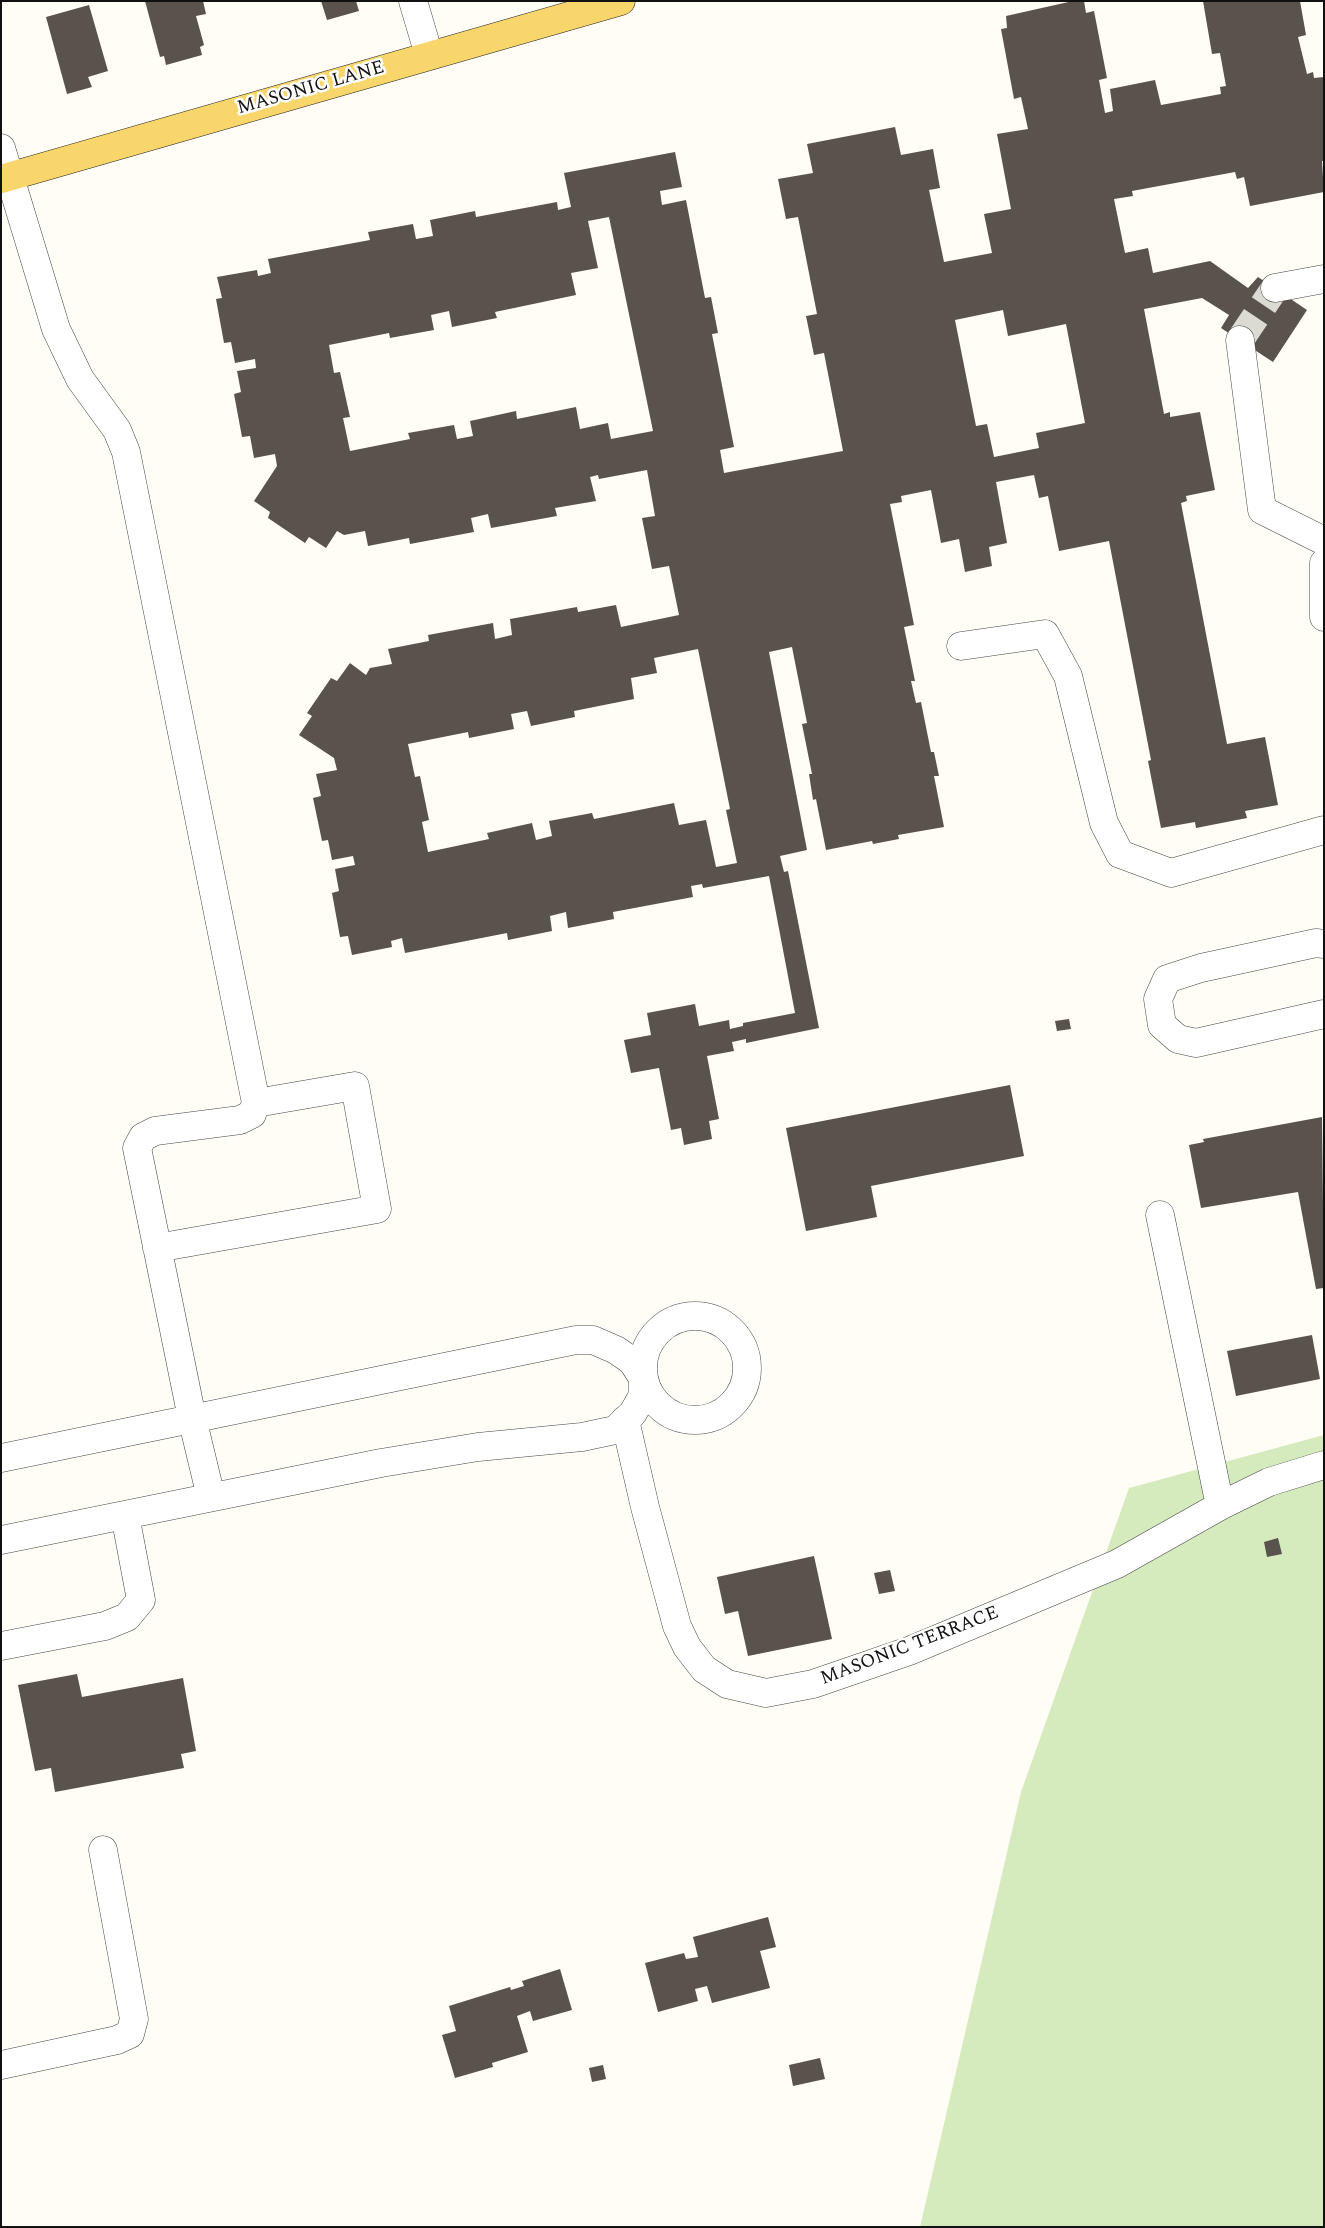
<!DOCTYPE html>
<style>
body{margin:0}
#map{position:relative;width:1325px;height:2228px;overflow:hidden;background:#fffdf5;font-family:Spectral,serif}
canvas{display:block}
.frame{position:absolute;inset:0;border:2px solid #111;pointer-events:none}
</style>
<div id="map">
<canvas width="1325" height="2228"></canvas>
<div class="frame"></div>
</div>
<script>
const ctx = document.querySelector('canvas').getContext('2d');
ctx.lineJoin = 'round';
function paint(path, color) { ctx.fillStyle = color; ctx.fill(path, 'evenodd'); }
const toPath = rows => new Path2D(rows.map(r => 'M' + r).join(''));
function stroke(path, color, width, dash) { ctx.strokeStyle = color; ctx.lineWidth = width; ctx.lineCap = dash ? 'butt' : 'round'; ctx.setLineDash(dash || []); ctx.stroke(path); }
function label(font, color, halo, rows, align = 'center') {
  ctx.font = font + ' Spectral,serif'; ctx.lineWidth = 5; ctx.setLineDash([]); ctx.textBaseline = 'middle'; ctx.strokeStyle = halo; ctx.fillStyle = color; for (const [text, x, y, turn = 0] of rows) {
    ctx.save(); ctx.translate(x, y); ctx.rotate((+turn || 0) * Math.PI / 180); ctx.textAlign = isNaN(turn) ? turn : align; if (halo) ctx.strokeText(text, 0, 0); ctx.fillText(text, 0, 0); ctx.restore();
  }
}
paint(toPath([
 [1324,1435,1324,2227,920,2227,1021,1792,1129,1488]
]), '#d5ebbd');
paint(toPath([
 [145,1,203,1,206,14,196,16,204,45,200,47,202,55,166,65,164,56,160,57],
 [321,1,356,1,359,11,327,20],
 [1073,1,1084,1,1086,13,1094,11,1107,78,1099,80,1105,113,1113,111,1110,89,1155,80,1161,105,1221,94,1220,87,1226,86,1220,53,1212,54,1203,1,1300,1,1306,35,1298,37,1307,74,1313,72,1314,78,1324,77,1324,161,1322,161,1324,192,1250,206,1244,177,1237,179,1235,172,1132,191,1133,196,1114,199,1125,253,1148,248,1153,273,1210,261,1248,288,1258,277,1307,310,1273,362,1221,328,1229,315,1202,298,1144,309,1164,414,1170,412,1170,417,1200,412,1215,490,1186,496,1187,501,1181,503,1227,744,1265,737,1278,805,1245,811,1247,818,1196,828,1195,822,1161,828,1148,761,1151,760,1109,541,1059,551,1048,496,1039,498,1034,475,996,482,1007,543,989,547,992,566,965,572,959,539,941,543,931,490,901,496,902,502,890,504,914,625,904,627,915,681,911,681,916,703,921,702,931,752,934,752,939,776,934,776,944,827,898,835,899,839,873,844,872,841,826,850,816,799,813,800,809,774,812,774,802,724,807,723,792,647,769,652,807,850,780,856,784,872,788,871,819,1028,746,1043,746,1039,732,1042,734,1051,707,1056,719,1119,709,1121,712,1139,684,1145,681,1128,671,1130,659,1068,631,1073,624,1040,651,1035,647,1013,695,1004,699,1026,729,1020,730,1029,743,1026,743,1023,795,1013,769,876,703,888,702,884,691,886,693,897,613,912,614,919,568,928,566,912,550,916,552,931,508,940,507,933,405,953,402,938,391,941,392,947,352,955,348,936,340,937,332,893,339,891,335,869,355,865,353,856,332,860,328,840,322,841,313,798,321,796,316,774,337,770,334,758,299,735,312,716,307,713,331,678,337,681,350,663,366,675,370,668,392,664,388,649,429,641,428,635,493,623,495,639,512,635,510,619,577,607,578,612,616,605,621,627,679,615,669,566,652,569,642,518,655,516,647,470,599,479,598,475,590,477,596,501,555,508,557,516,491,528,488,514,471,518,474,532,410,544,409,538,368,546,365,531,344,535,337,531,326,548,309,537,305,543,268,518,270,512,254,501,277,466,275,454,254,458,250,436,242,437,234,394,241,392,237,371,256,368,255,359,235,363,231,342,224,343,216,299,222,298,217,277,257,270,258,276,271,273,268,259,370,240,368,232,413,224,416,239,433,236,430,220,475,211,476,217,557,202,558,210,571,207,564,173,675,152,682,187,660,191,662,205,686,200,705,298,711,297,718,333,712,334,734,447,720,450,724,473,843,451,824,353,814,355,806,316,817,314,798,217,786,219,778,179,813,173,807,144,895,127,901,155,933,149,940,188,929,190,944,262,992,253,984,214,1011,209,997,134,1028,129,1021,97,1014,99,1001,29,1007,28,1006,16],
 [609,217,653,431,611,439,608,423,580,429,576,407,517,419,516,411,470,421,473,436,457,439,454,425,408,433,410,439,350,451,343,418,350,417,340,372,334,373,329,345,389,333,390,338,434,330,431,315,449,311,452,327,497,318,495,312,576,295,571,273,598,268,588,221],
 [1003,310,1008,336,1066,324,1085,423,1036,433,1039,448,994,457,987,424,976,426,955,320],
 [698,649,730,809,726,810,737,863,716,867,706,820,679,825,674,803,594,819,592,813,549,821,552,836,536,840,532,823,487,833,489,839,428,852,422,822,429,820,420,776,415,777,408,744,468,732,469,738,514,729,511,714,527,711,531,726,575,717,574,711,634,699,631,678,657,673,654,658],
 [89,5,108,71,88,77,92,87,67,94,46,17],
 [1069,1019,1071,1029,1057,1031,1055,1021],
 [1010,1085,1024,1156,871,1186,877,1217,806,1231,786,1128],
 [1322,1117,1324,1288,1316,1289,1298,1192,1201,1208,1189,1145,1204,1142,1203,1139],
 [1312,1335,1320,1379,1236,1396,1227,1351],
 [1278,1538,1282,1554,1267,1557,1264,1542],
 [814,1556,832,1639,748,1656,738,1611,725,1614,717,1577],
 [890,1570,895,1591,879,1594,874,1573],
 [77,1674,82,1697,183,1678,196,1751,181,1754,184,1768,55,1792,51,1768,35,1771,18,1685],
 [768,1917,776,1947,760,1951,770,1988,712,2003,707,1986,695,1989,698,2001,658,2012,645,1963,684,1953,686,1959,698,1957,693,1937],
 [560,1969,572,2010,533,2021,530,2011,517,2016,528,2052,492,2063,493,2067,455,2078,442,2035,456,2031,449,2006,510,1987,511,1990,524,1986,522,1981],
 [820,2058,825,2079,793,2086,789,2065],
 [603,2065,606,2079,592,2082,589,2068]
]), '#5a524d');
stroke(toPath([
 [1240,340,1275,288]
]), '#dbdad3', 28, [28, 14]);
const minor = toPath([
 [413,1,429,55],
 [1,148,56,329,80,379,117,430,126,452,256,1103,252,1114,240,1120,155,1131,143,1137,137,1148,192,1418,211,1497],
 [1275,288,1324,279],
 [1240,340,1262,510,1324,541],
 [1324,563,1324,617],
 [961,646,1045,634,1068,676,1104,823,1120,854,1171,873,1324,830],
 [1324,944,1316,943,1201,968,1167,979,1158,999,1162,1025,1178,1039,1196,1043,1324,1014],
 [1160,1215,1220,1506],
 [157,1248,377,1209,355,1086,256,1103],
 '643 1368a52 52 0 1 1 104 0a52 52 0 1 1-104 0Z',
 [625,1420,645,1507,677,1626,687,1647,704,1669,727,1684,766,1693,813,1684,909,1651,1117,1564,1220,1506,1269,1482,1324,1465],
 [1,1458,576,1340,593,1340,616,1350,632,1361,643,1378,643,1395,633,1413,615,1430,582,1437,478,1447,381,1463,1,1540],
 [1,1646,105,1626,127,1617,141,1600,125,1515],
 [1,2065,117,2040,130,2034,134,2019,103,1850]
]);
const major = toPath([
 [1,179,621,1]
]);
stroke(minor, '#444', 29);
stroke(major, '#222', 29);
stroke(minor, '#fff', 28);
stroke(major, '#f9d66b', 28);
label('19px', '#111', '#fff', [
 ["MASONIC LANE",311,89,-16],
 ["MASONIC TERRACE",910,1647,-21]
]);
</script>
